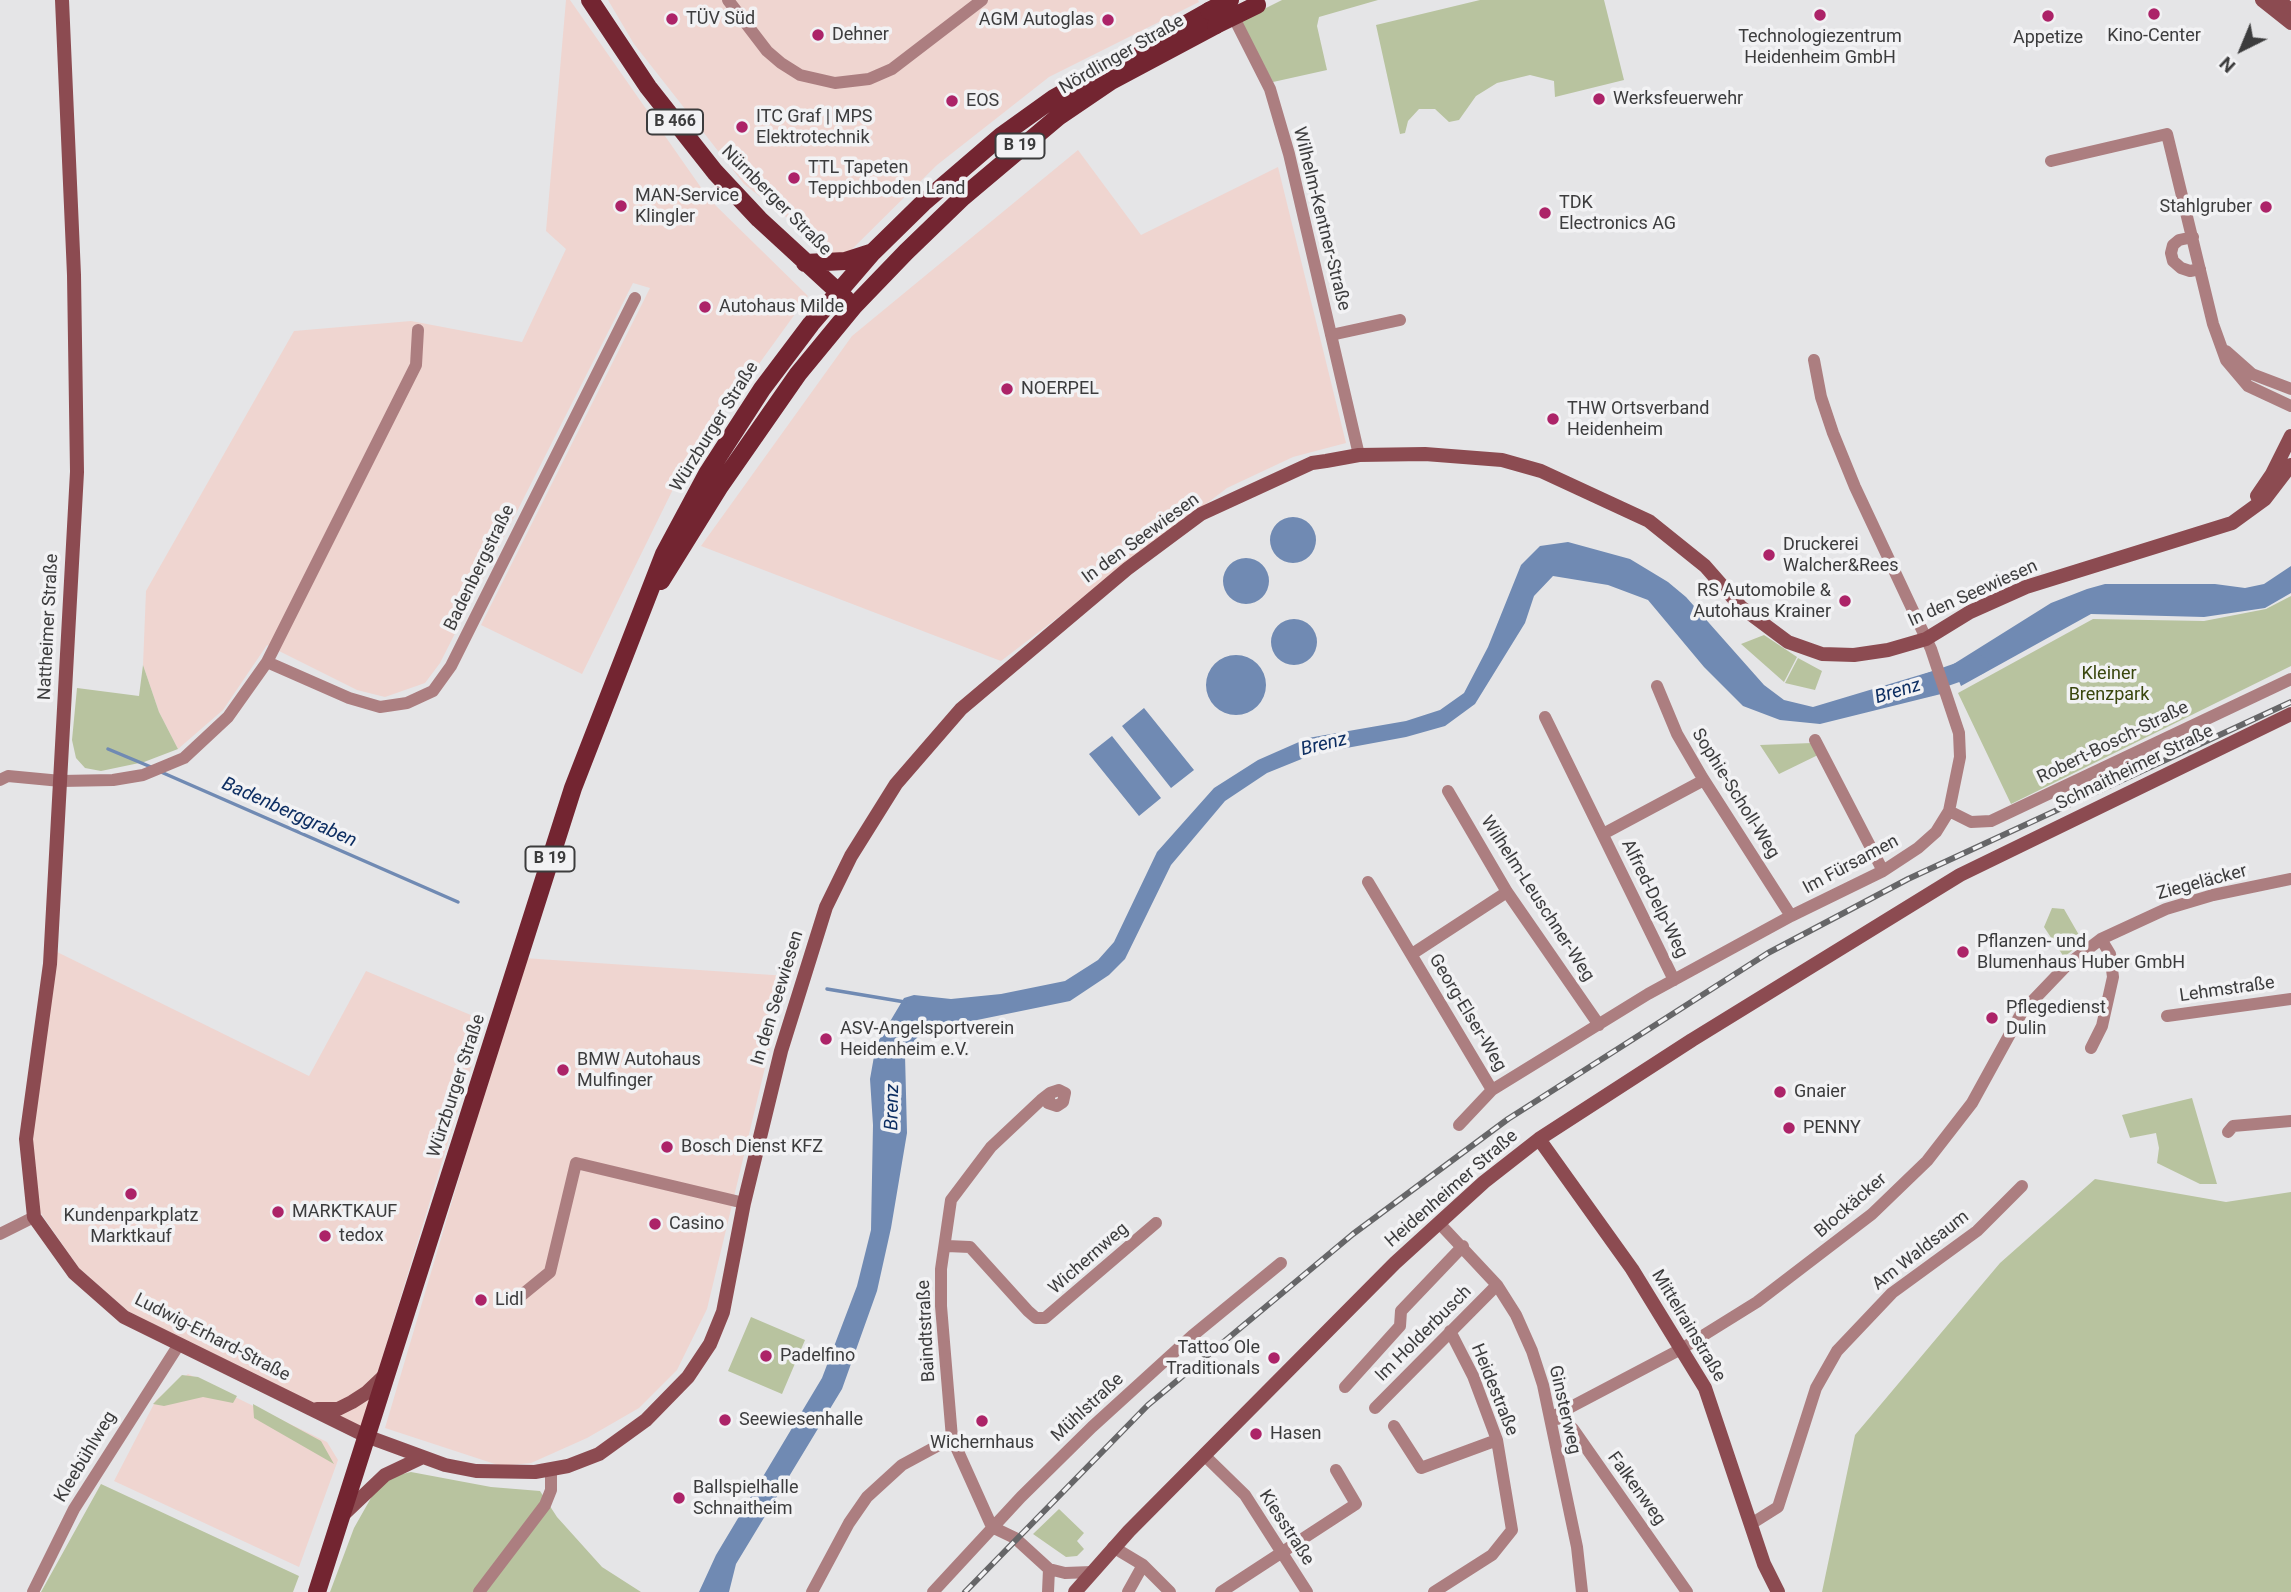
<!DOCTYPE html>
<meta charset="utf-8">
<style>
body{margin:0}
#map{position:relative;width:2291px;height:1592px;overflow:hidden;background:#e5e5e7;font-family:Roboto,sans-serif}
canvas{display:block}
.north{position:absolute;left:2207px;top:14px;width:70px;height:70px;-webkit-text-stroke:5px #f2f2f4;paint-order:stroke;rotate:223deg;font-size:19px;font-weight:700;line-height:28px;text-align:center;color:#3c3c3d}
.north::after{content:'';display:block;margin:auto;width:24px;height:32px;background:#3c3c3d;clip-path:polygon(50% 0,100% 100%,50% 72%,0 100%)}
</style>
<div id="map">
<canvas width="2291" height="1592"></canvas>
<div class="north">N</div>
</div>
<script>
const ctx = document.querySelector('canvas').getContext('2d');
ctx.lineJoin = 'round';
function paint(path, color) { ctx.fillStyle = color; ctx.fill(path, 'evenodd'); }
const toPath = rows => new Path2D(rows.map(r => 'M' + r).join(''));
function stroke(path, color, width, dash) { ctx.strokeStyle = color; ctx.lineWidth = width; ctx.lineCap = dash ? 'butt' : 'round'; ctx.setLineDash(dash || []); ctx.stroke(path); }
function label(font, color, halo, rows, align = 'center') {
  ctx.font = font + ' Roboto,sans-serif'; ctx.lineWidth = 7; ctx.setLineDash([]); ctx.textBaseline = 'middle'; ctx.strokeStyle = halo; ctx.fillStyle = color; for (const [text, x, y, turn = 0] of rows) {
    ctx.save(); ctx.translate(x, y); ctx.rotate((+turn || 0) * Math.PI / 180); ctx.textAlign = isNaN(turn) ? turn : align; if (halo) ctx.strokeText(text, 0, 0); ctx.fillText(text, 0, 0); ctx.restore();
  }
}
paint(toPath([
 [566,0,570,0,709,199,808,296,683,469,582,674,481,625,650,288,633,283,440,663,425,683,385,697,357,690,267,645,223,710,178,749,159,712,143,665,146,591,294,331,411,321,522,342,566,249,546,231],
 [608,0,1198,0,1199,2,1049,77,937,165,841,260,744,184,634,44],
 [1078,150,1141,235,1278,167,1346,443,1293,457,1227,488,1001,661,701,546,852,336],
 [51,949,309,1076,366,971,485,1021,361,1427,129,1312,79,1268,40,1212,32,1136],
 [524,958,787,976,707,1309,677,1370,639,1408,587,1438,531,1463,501,1466,385,1428],
 [188,1374,327,1442,338,1460,299,1567,114,1481,156,1400]
]), '#efd5d0');
paint(toPath([
 [1282,0,1378,0,1319,17,1317,26,1327,70,1273,82,1240,21],
 [1480,0,1604,0,1624,80,1555,97,1554,81,1530,75,1497,83,1476,96,1459,120,1449,122,1435,109,1419,109,1408,121,1405,133,1400,134,1376,25],
 [2291,596,2291,666,2011,804,1958,693,2093,619,2204,621,2266,609],
 [1764,635,1797,657,1784,682,1741,644],
 [1798,658,1822,671,1815,690,1785,683],
 [143,665,159,712,178,749,144,762,101,771,85,768,76,758,72,740,77,688,139,696],
 [1812,743,1818,755,1779,774,1760,745],
 [2052,908,2064,909,2083,942,2064,957,2044,927],
 [2192,1098,2217,1184,2200,1184,2157,1163,2159,1148,2156,1133,2130,1138,2122,1115],
 [2095,1179,2226,1202,2291,1192,2291,1592,1822,1592,1855,1435,2000,1263],
 [751,1317,805,1340,782,1394,728,1371],
 [182,1375,198,1377,237,1396,233,1403,203,1397,164,1406,153,1404],
 [253,1404,321,1441,334,1464,254,1418],
 [411,1472,491,1487,540,1491,557,1517,602,1567,641,1592,330,1592,354,1528,376,1489,394,1476],
 [101,1484,299,1576,293,1592,41,1592],
 [1059,1509,1084,1533,1077,1541,1084,1549,1077,1556,1066,1557,1033,1534]
]), '#b8c39f');
paint(toPath([
 '1270 540a23 23 0 1 1 46 0a23 23 0 1 1-46 0Z',
 [1568,542,1630,559,1668,582,1686,597,1764,685,1784,700,1813,707,1933,671,1941,694,1820,724,1780,720,1743,706,1704,667,1648,600,1608,585,1553,576,1534,596,1525,623,1475,704,1445,726,1406,737,1314,754,1267,773,1225,801,1171,865,1125,959,1109,975,1070,1001,938,1028,919,1035,905,1055,907,1133,891,1228,877,1291,842,1389,736,1564,729,1592,699,1592,716,1555,822,1378,857,1286,871,1230,873,1125,870,1079,876,1045,904,998,914,995,951,999,1001,994,1065,981,1098,960,1114,942,1157,852,1214,788,1258,760,1308,738,1406,721,1440,710,1464,693,1488,647,1521,565,1540,546],
 '1223 581a23 23 0 1 1 46 0a23 23 0 1 1-46 0Z',
 [2291,566,2291,593,2265,608,2204,617,2091,614,1961,686,1952,665,2051,603,2087,589,2105,584,2215,584,2245,588,2264,584],
 '1271 642a23 23 0 1 1 46 0a23 23 0 1 1-46 0Z',
 '1206 685a30 30 0 1 1 60 0a30 30 0 1 1-60 0Z',
 [1144,708,1194,770,1171,788,1122,726],
 [1112,736,1161,798,1139,816,1089,754]
]), '#708ab3');
stroke(toPath([
 [108,749,151,767],
 [161,772,458,902],
 [827,989,905,1002]
]), '#708ab3', 3.5);
stroke(toPath([
 [1922,685,1979,665]
]), '#708ab3', 19);
stroke(toPath([
 [728,0,767,51,781,63,800,75,835,83,869,79,892,69,982,0],
 [1230,10,1270,89,1289,154,1359,455],
 [2051,161,2167,134,2213,324,2226,360,2248,386,2291,406],
 [2193,237,2179,240,2173,245,2171,253,2173,261,2181,268,2190,271,2200,269],
 [1331,335,1400,320],
 [2226,351,2252,374,2291,389],
 [267,662,349,698,380,707,407,703,433,691,451,666,635,298],
 [1657,686,1677,734,1702,777,1791,916],
 [1545,717,1674,980],
 [1815,740,1883,871],
 [0,780,8,776,61,781,113,780,143,775,184,758,228,717,267,662,416,365,418,330],
 [1448,791,1507,892,1599,1025],
 [1949,811,1971,822,1991,821,2291,679],
 [1603,834,1704,780],
 [1368,882,1492,1090],
 [1412,954,1507,892],
 [2167,1016,2291,999],
 [2091,1048,2102,1026,2113,977,2110,954,2101,939],
 [1459,1125,1492,1090,1648,994,1791,916,1883,871,1918,848,1936,832,1949,811,1960,757,1959,733,1931,649,1855,487,1833,433,1821,397,1814,360],
 [2228,1132,2233,1126,2291,1121],
 [1439,1223,1497,1285,1516,1315,1532,1351,1543,1385,1577,1547,1582,1592],
 [0,1234,34,1217],
 [947,1246,970,1247,1028,1311,1036,1318,1045,1318,1156,1223],
 [517,1299,550,1272,576,1163,744,1203],
 [1345,1387,1400,1326,1401,1311,1463,1246],
 [1375,1408,1497,1285],
 [1550,1418,1683,1348,1757,1302,1872,1214,1927,1161,1972,1103,2022,1012,2067,965,2101,939,2166,909,2213,895,2291,879],
 [1550,1418,1562,1419,1573,1429,1687,1592],
 [1394,1426,1421,1468,1497,1440],
 [1204,1455,1245,1495,1307,1592],
 [1751,1524,1778,1507,1816,1388,1837,1351,1892,1293,1977,1231,2022,1186],
 [992,1527,952,1438,941,1306,941,1269,951,1200,991,1147,1041,1100,1050,1093,1059,1090,1065,1093,1063,1102,1057,1106,1048,1103,1050,1093],
 [992,1527,1015,1538,1049,1569,1065,1573,1092,1572],
 [1113,1547,1143,1565,1170,1592],
 [33,1592,74,1509,178,1346],
 [479,1592,545,1505,551,1490,551,1470],
 [812,1592,849,1523,867,1497,902,1465,952,1438],
 [933,1592,1021,1497,1092,1427,1192,1336,1281,1263],
 [1048,1592,1049,1569],
 [1128,1592,1143,1565],
 [1221,1592,1356,1504,1336,1470],
 [1434,1592,1492,1555,1512,1530,1497,1440,1473,1376,1450,1331]
]), '#ac7e80', 12);
stroke(toPath([
 [62,0,74,275,77,472,50,964,26,1139,34,1217,74,1273,124,1317,366,1436,445,1465,476,1471,535,1472,568,1466,599,1454,646,1420,688,1377,710,1344,723,1312,744,1203,781,1051,826,907,851,856,896,784,961,709,1127,569,1201,514,1312,463,1326,461,1359,455,1425,454,1502,460,1541,471,1649,521,1705,566,1741,607,1788,642,1822,654,1854,655,1888,650,1926,639,1970,612,2026,587,2232,523,2265,499,2291,465],
 [2262,0,2291,23],
 [2278,0,2291,10],
 [2257,496,2272,474,2291,436],
 [1539,1139,1632,1269,1705,1388,1764,1564,1778,1592],
 [317,1409,338,1409,352,1402,366,1393,386,1374],
 [343,1515,385,1475,423,1457],
 [1075,1592,1129,1531,1395,1263,1484,1182,1539,1139,1692,1040,1960,875,2291,714]
]), '#8c4b51', 14);
stroke(toPath([
 [590,0,648,87,715,172,759,219,846,299],
 [805,263,845,261,873,252],
 [661,581,720,486,798,374,854,306,906,252,963,197,1058,117,1111,81,1216,25],
 [317,1592,573,788,664,554,707,474,762,389,811,324,873,252,923,203,1001,136,1054,98,1209,11]
]), '#732531', 18);
const rail = toPath([
 [965,1592,1148,1405,1353,1234,1508,1119,1768,953,1908,879,2291,702]
]);
stroke(rail, '#666668', 6);
stroke(rail, '#f2f2f4', 3.5, [10]);
stroke(toPath([
 [1209,11,1230,0],
 [1216,25,1257,5]
]), '#732531', 18);
for (const [x, y, r, color] of [
 [2154,14,7,"#ac2368"],
 [1820,15,7,"#ac2368"],
 [2048,16,7,"#ac2368"],
 [672,19,7,"#ac2368"],
 [1108,20,7,"#ac2368"],
 [818,35,7,"#ac2368"],
 [1599,99,7,"#ac2368"],
 [952,101,7,"#ac2368"],
 [742,127,7,"#ac2368"],
 [794,178,7,"#ac2368"],
 [621,206,7,"#ac2368"],
 [2266,207,7,"#ac2368"],
 [1545,213,7,"#ac2368"],
 [705,307,7,"#ac2368"],
 [1007,389,7,"#ac2368"],
 [1553,419,7,"#ac2368"],
 [1769,555,7,"#ac2368"],
 [1845,601,7,"#ac2368"],
 [1963,952,7,"#ac2368"],
 [1992,1018,7,"#ac2368"],
 [826,1039,7,"#ac2368"],
 [563,1070,7,"#ac2368"],
 [1780,1092,7,"#ac2368"],
 [1789,1128,7,"#ac2368"],
 [667,1147,7,"#ac2368"],
 [131,1194,7,"#ac2368"],
 [278,1212,7,"#ac2368"],
 [655,1224,7,"#ac2368"],
 [325,1236,7,"#ac2368"],
 [481,1300,7,"#ac2368"],
 [766,1356,7,"#ac2368"],
 [1274,1358,7,"#ac2368"],
 [725,1420,7,"#ac2368"],
 [982,1421,7,"#ac2368"],
 [1256,1434,7,"#ac2368"],
 [679,1498,7,"#ac2368"]
]) { const dot = new Path2D(); dot.arc(x, y, r, 0, 2 * Math.PI); ctx.fillStyle = color; ctx.fill(dot); stroke(dot, '#f2f2f4', 2.5); }
for (const [x, y, w] of [
 [675,122,56],
 [1020,146,49],
 [550,859,49]
]) { const box = new Path2D(); box.roundRect(x - w / 2, y - 12.5, w, 25, 5); ctx.fillStyle = '#f2f2f4'; ctx.fill(box); stroke(box, '#3c3c3d', 2); }
label('bold 16px', '#3c3c3d', null, [
 ["B 466",675,122],
 ["B 19",1020,146],
 ["B 19",550,859]
]);
label('18px', '#3c3c3d', '#f2f2f4', [
 ["TÜV Süd",686,19],
 ["AGM Autoglas",1094,20,"right"],
 ["Dehner",832,35],
 ["Kino-Center",2154,36,"center"],
 ["Technologiezentrum",1820,37,"center"],
 ["Heidenheim GmbH",1820,58,"center"],
 ["Appetize",2048,38,"center"],
 ["Werksfeuerwehr",1613,99],
 ["EOS",966,101],
 ["ITC Graf | MPS",756,117],
 ["Elektrotechnik",756,138],
 ["TTL Tapeten",808,168],
 ["Teppichboden Land",808,189],
 ["MAN-Service",635,196],
 ["Klingler",635,217],
 ["TDK",1559,203],
 ["Electronics AG",1559,224],
 ["Stahlgruber",2252,207,"right"],
 ["Autohaus Milde",719,307],
 ["NOERPEL",1021,389],
 ["THW Ortsverband",1567,409],
 ["Heidenheim",1567,430],
 ["Druckerei",1783,545],
 ["Walcher&Rees",1783,566],
 ["RS Automobile &",1831,591,"right"],
 ["Autohaus Krainer",1831,612,"right"],
 ["Pflanzen- und",1977,942],
 ["Blumenhaus Huber GmbH",1977,963],
 ["Pflegedienst",2006,1008],
 ["Dulin",2006,1029],
 ["ASV-Angelsportverein",840,1029],
 ["Heidenheim e.V.",840,1050],
 ["BMW Autohaus",577,1060],
 ["Mulfinger",577,1081],
 ["Gnaier",1794,1092],
 ["PENNY",1803,1128],
 ["Bosch Dienst KFZ",681,1147],
 ["MARKTKAUF",292,1212],
 ["Kundenparkplatz",131,1216,"center"],
 ["Marktkauf",131,1237,"center"],
 ["Casino",669,1224],
 ["tedox",339,1236],
 ["Lidl",495,1300],
 ["Tattoo Ole",1260,1348,"right"],
 ["Traditionals",1260,1369,"right"],
 ["Padelfino",780,1356],
 ["Seewiesenhalle",739,1420],
 ["Hasen",1270,1434],
 ["Wichernhaus",982,1443,"center"],
 ["Ballspielhalle",693,1488],
 ["Schnaitheim",693,1509]
], 'left');
label('18px', '#3c3c3d', '#f2f2f4', [
 ["Nördlinger Straße",1122,55,-30],
 ["Nürnberger Straße",776,201,45],
 ["Wilhelm-Kentner-Straße",1321,219,76],
 ["Würzburger Straße",715,427,-58],
 ["In den Seewiesen",1141,539,-36],
 ["Badenbergstraße",480,568,-64],
 ["In den Seewiesen",1973,594,-24],
 ["Nattheimer Straße",49,627,-87],
 ["Robert-Bosch-Straße",2113,743,-26],
 ["Schnaitheimer Straße",2135,768,-26],
 ["Sophie-Scholl-Weg",1735,794,58],
 ["Im Fürsamen",1851,865,-28],
 ["Ziegeläcker",2202,883,-15],
 ["Wilhelm-Leuschner-Weg",1537,899,57],
 ["Alfred-Delp-Weg",1654,899,64],
 ["Lehmstraße",2227,990,-8],
 ["In den Seewiesen",778,998,-73],
 ["Georg-Elser-Weg",1467,1013,59],
 ["Würzburger Straße",457,1086,-72],
 ["Heidenheimer Straße",1452,1189,-41],
 ["Blockäcker",1851,1206,-41],
 ["Am Waldsaum",1921,1251,-38],
 ["Wichernweg",1089,1259,-41],
 ["Mittelrainstraße",1688,1326,59],
 ["Baindtstraße",927,1331,-93],
 ["Im Holderbusch",1424,1334,-45],
 ["Ludwig-Erhard-Straße",212,1338,27],
 ["Heidestraße",1494,1390,68],
 ["Mühlstraße",1088,1408,-43],
 ["Ginsterweg",1564,1410,77],
 ["Kleebühlweg",86,1457,-59],
 ["Falkenweg",1636,1489,54],
 ["Kiesstraße",1286,1528,57]
]);
label('18px', '#39460d', '#f2f2f4', [
 ["Kleiner",2109,674],
 ["Brenzpark",2109,695]
]);
label('italic 19px', '#0d2e62', '#f2f2f4', [
 ["Brenz",1898,692,-17],
 ["Brenz",1324,745,-14],
 ["Badenberggraben",289,813,24],
 ["Brenz",893,1107,-89]
]);
</script>
